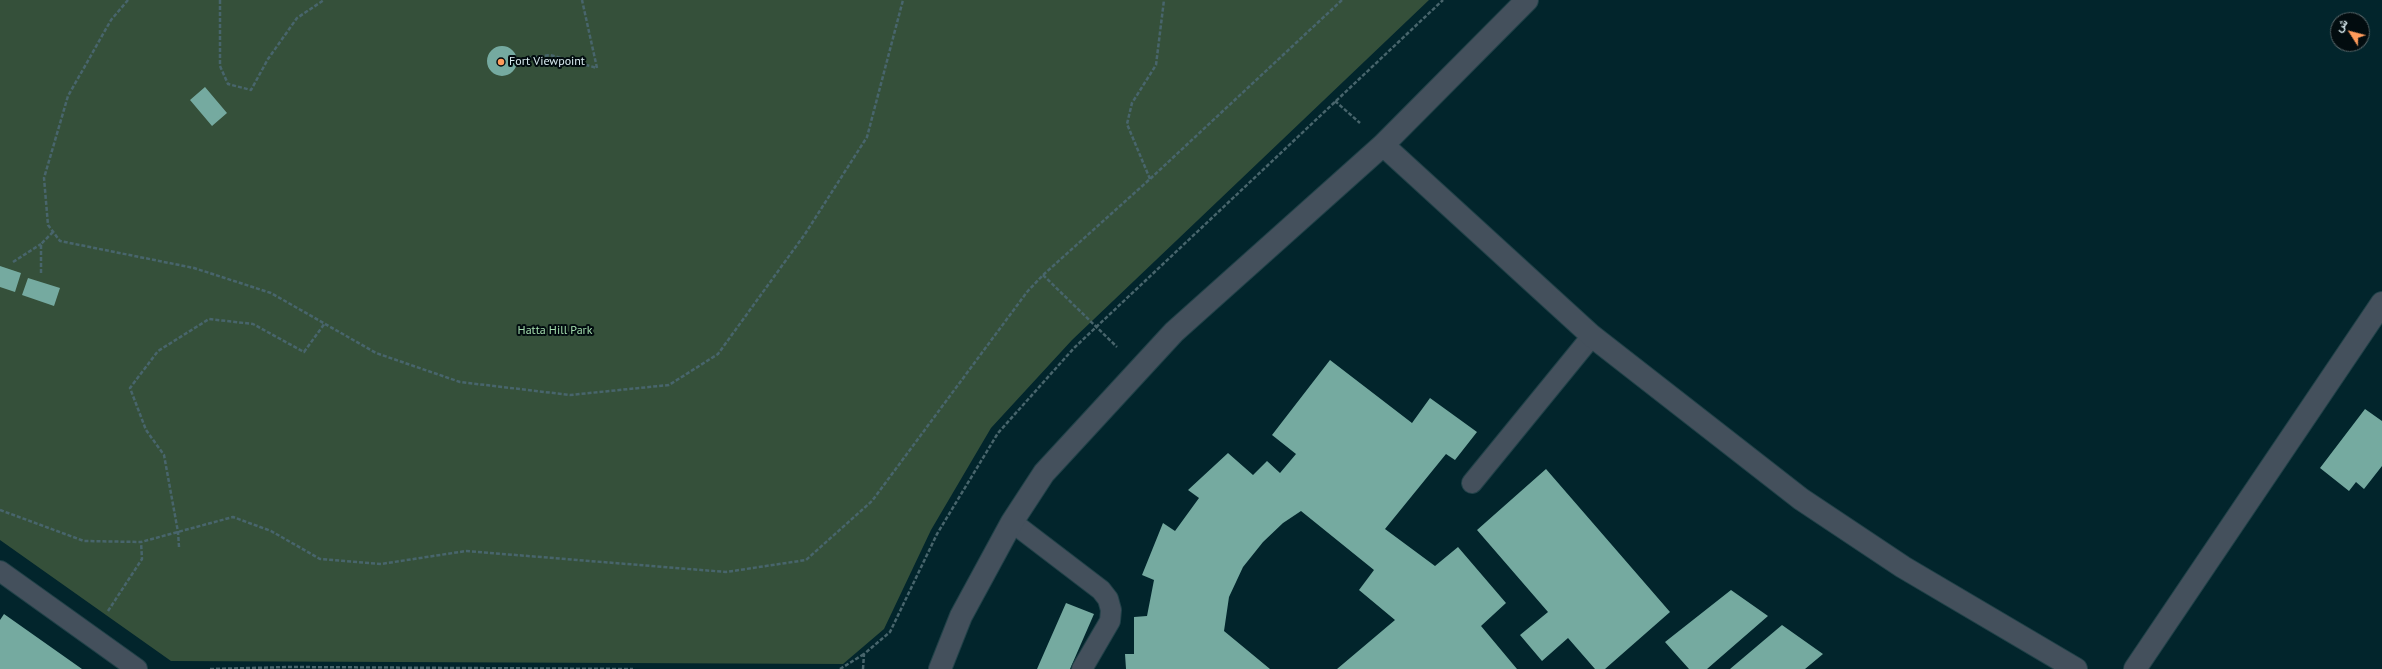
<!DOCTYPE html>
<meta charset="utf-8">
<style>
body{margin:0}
#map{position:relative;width:2382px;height:669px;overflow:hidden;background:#02252c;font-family:"PT Sans",Vazirmatn,sans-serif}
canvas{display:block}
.north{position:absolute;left:2330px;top:12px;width:40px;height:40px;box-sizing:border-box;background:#020c0f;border:1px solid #586669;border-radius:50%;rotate:306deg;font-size:11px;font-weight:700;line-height:16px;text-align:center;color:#daecf1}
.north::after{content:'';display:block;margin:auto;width:14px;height:18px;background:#ff9b5b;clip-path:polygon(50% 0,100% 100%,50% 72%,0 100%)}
</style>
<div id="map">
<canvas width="2382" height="669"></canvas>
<div class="north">ش</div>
</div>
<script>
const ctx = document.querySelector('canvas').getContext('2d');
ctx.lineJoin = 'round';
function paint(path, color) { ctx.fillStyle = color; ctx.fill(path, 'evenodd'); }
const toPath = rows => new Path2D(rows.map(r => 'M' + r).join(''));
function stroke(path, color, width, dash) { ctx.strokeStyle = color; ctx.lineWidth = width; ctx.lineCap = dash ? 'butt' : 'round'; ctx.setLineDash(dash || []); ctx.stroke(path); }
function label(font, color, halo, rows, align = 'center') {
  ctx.font = font + ' "PT Sans",sans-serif'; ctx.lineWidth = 4; ctx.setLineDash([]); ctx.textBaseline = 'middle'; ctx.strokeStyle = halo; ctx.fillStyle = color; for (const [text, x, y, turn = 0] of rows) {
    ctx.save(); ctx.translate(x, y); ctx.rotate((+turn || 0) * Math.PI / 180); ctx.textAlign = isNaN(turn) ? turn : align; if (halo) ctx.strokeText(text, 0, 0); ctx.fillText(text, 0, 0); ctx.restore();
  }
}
paint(toPath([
 [0,0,1429,0,1072,340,991,428,931,530,884,629,843,664,171,661,0,540]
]), '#35503a');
paint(toPath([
 '487 61a15 15 0 1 1 30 0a15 15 0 1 1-30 0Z',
 [205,87,227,113,212,126,190,100],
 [0,266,21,273,15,292,0,287],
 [28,278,60,288,54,306,22,295],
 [1330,360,1412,423,1430,398,1477,432,1455,460,1446,454,1385,529,1435,566,1458,547,1506,603,1481,626,1517,669,1337,669,1395,620,1359,590,1374,570,1301,511,1283,523,1263,542,1243,567,1229,597,1224,631,1270,669,1126,669,1125,654,1134,654,1134,617,1147,616,1154,580,1142,575,1163,523,1175,531,1199,498,1188,490,1228,453,1253,475,1267,461,1280,473,1296,454,1272,435],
 [2365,409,2382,421,2382,466,2364,489,2356,482,2349,491,2320,468],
 [1546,469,1670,612,1605,669,1595,669,1568,638,1542,661,1520,635,1548,612,1477,530],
 [1731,590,1768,616,1707,669,1689,669,1665,642],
 [1066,603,1094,614,1070,669,1037,669],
 [4,614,82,669,0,669,0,620],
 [1782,625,1823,654,1805,669,1730,669]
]), '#75aaa0');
const service = toPath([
 [1472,483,1592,336],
 [1012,522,1101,590,1108,599,1111,610,1110,621,1082,669],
 [0,571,137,669]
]);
const minor = toPath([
 [1383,145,1592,336,1801,499,1903,567,2076,669],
 [940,669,961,616,1012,522,1044,473,1174,332,1383,145,1527,0],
 [2135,669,2382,303]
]);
stroke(service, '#204148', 22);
stroke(minor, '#204148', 24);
stroke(toPath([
 [128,0,111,20,68,96,44,178,48,225,60,241,194,268,271,293,376,353,460,382,570,395,669,385,718,354,805,234,867,137,903,0],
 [220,0,220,66,228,84,251,90,268,59,297,18,324,0],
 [527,58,550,55,597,68,582,0],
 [1335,101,1360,123],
 [1150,179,1127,124,1132,103,1156,65,1164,0],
 [13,262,41,244],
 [41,273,41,244,53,232],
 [1043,275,1117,347],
 [0,510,84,541,141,542,233,517,271,531,320,559,381,564,466,551,726,572,806,560,872,501,1027,292,1043,275,1150,179,1342,0],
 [179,547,178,532,164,455,146,430,130,388,158,351,209,319,253,324,304,352,325,323],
 [108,611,142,559,141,542],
 [210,669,290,667,633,669],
 [840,669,864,654],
 [863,669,864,654,890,632,937,534,998,433,1074,348,1443,0]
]), '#48656c', 2.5, [4, 2]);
stroke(service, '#44505c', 20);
stroke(minor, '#44505c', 22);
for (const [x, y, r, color] of [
 [501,62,4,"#ff9b5b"]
]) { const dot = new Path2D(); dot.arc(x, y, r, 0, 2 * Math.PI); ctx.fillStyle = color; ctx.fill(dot); stroke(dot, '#020c0f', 1.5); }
label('12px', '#daecf1', '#020c0f', [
 ["Fort Viewpoint",509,62]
], 'left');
label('12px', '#a4ddae', '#020c0f', [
 ["Hatta Hill Park",555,331]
]);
</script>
